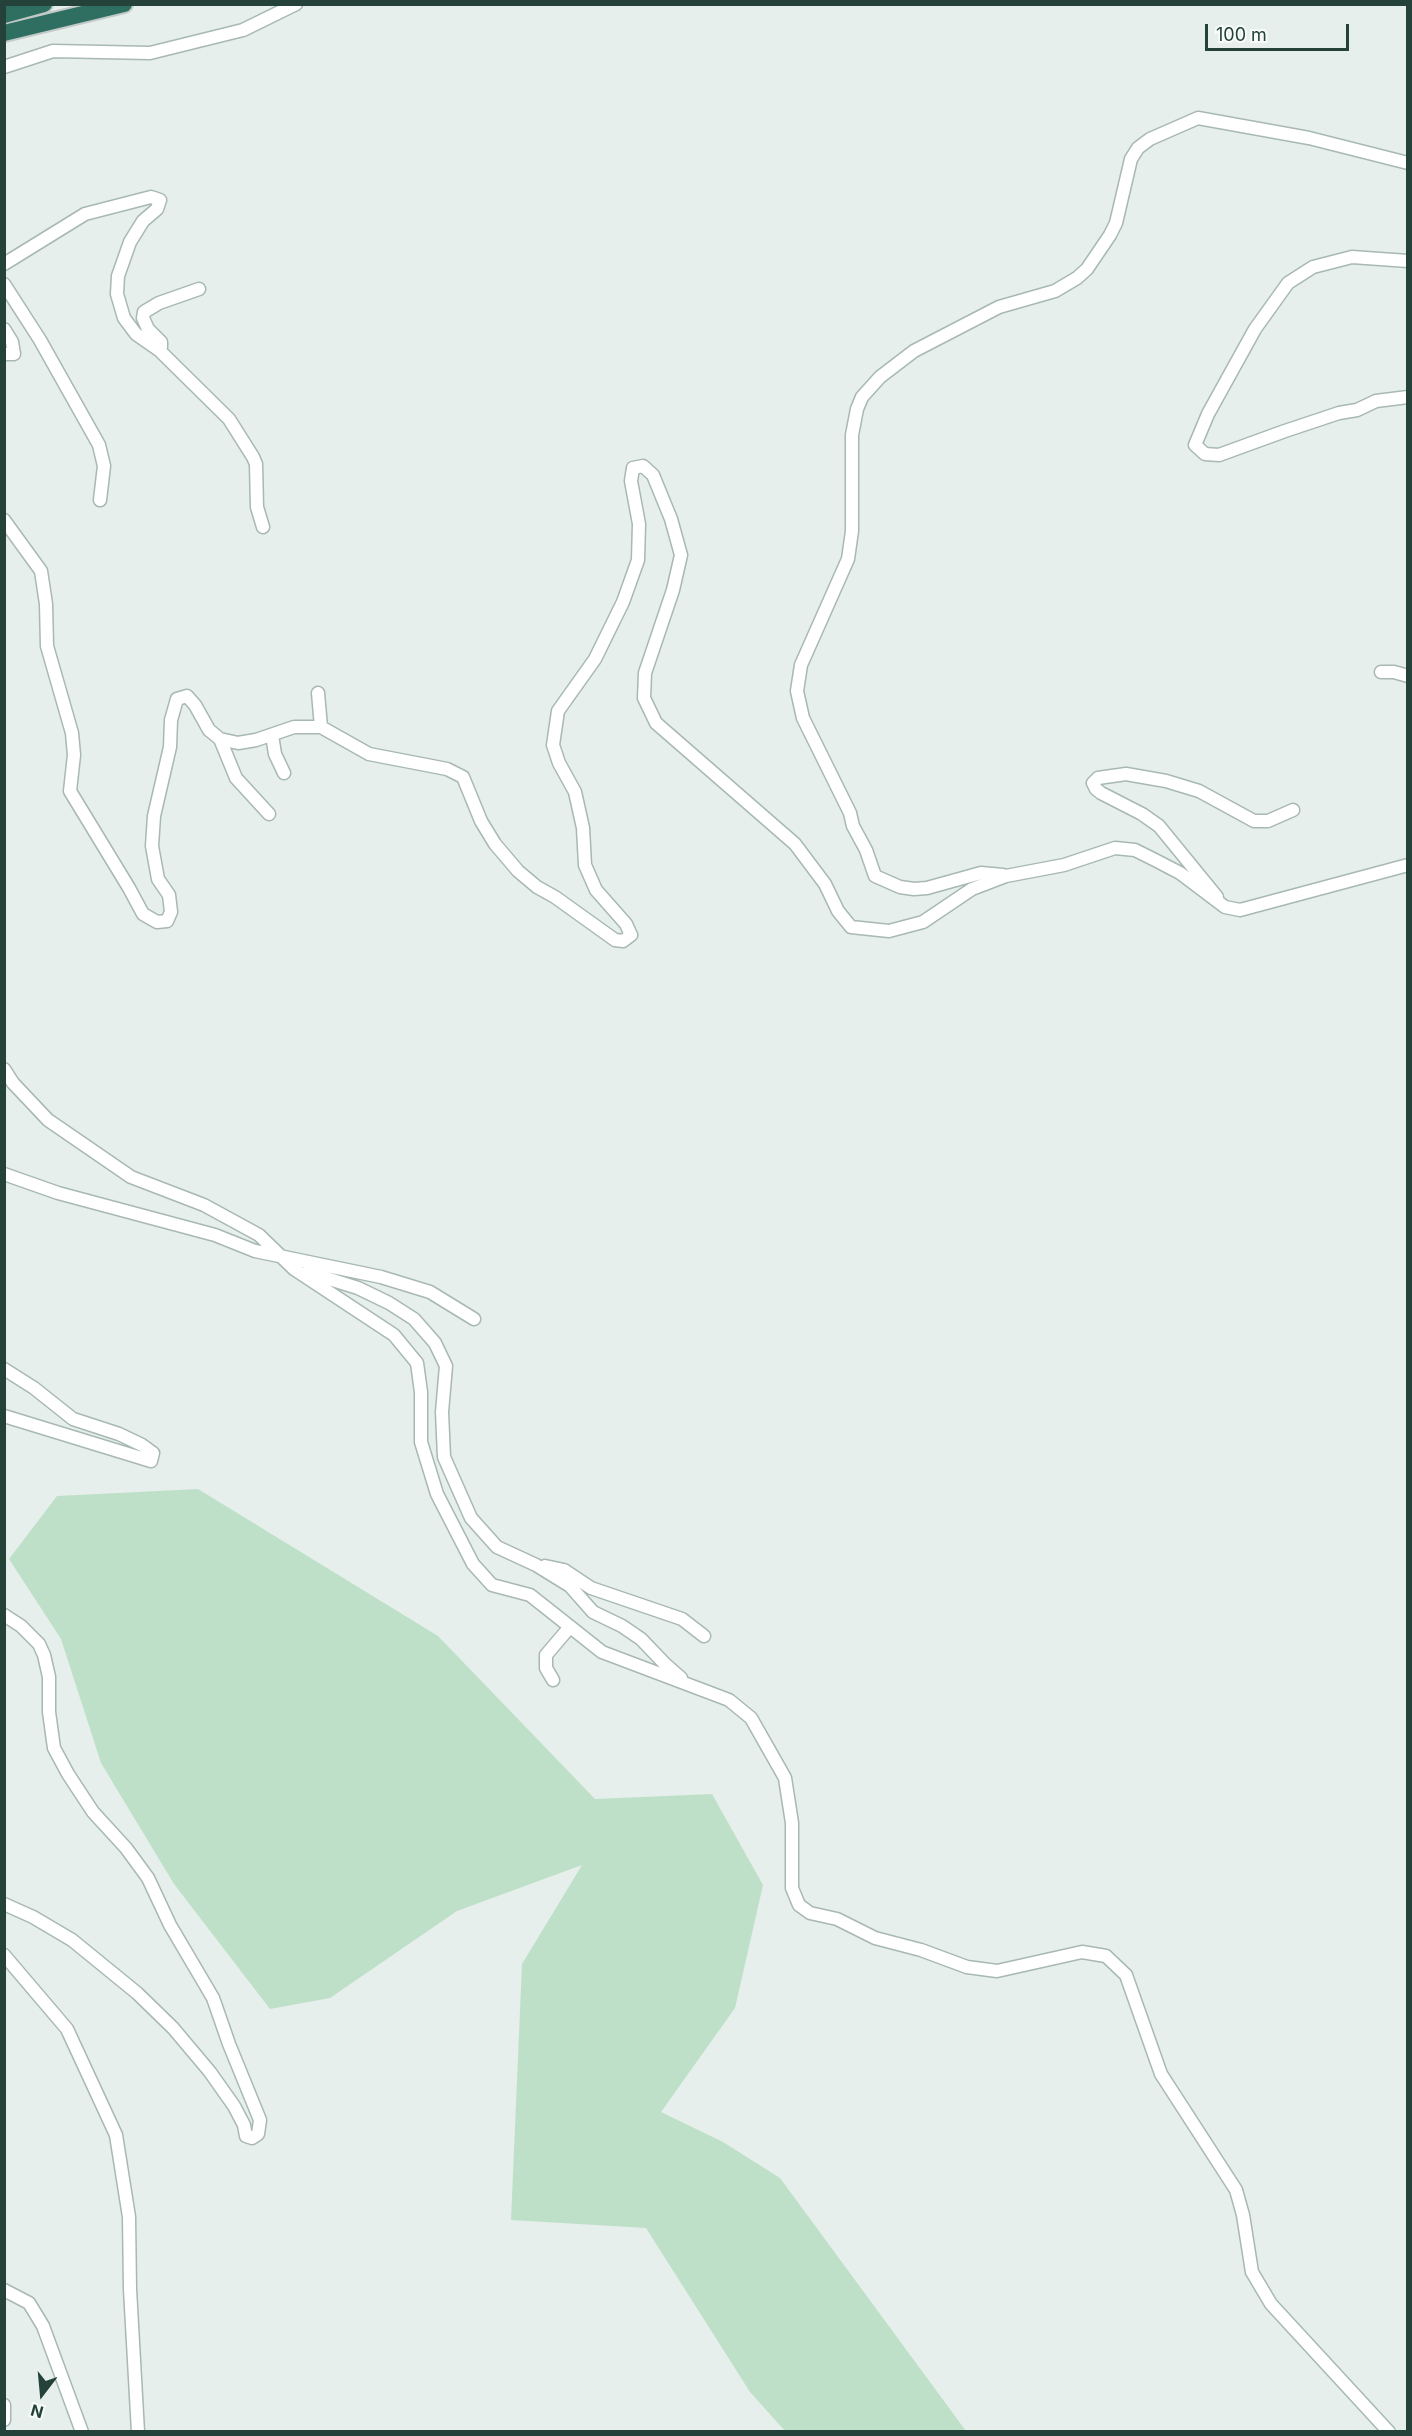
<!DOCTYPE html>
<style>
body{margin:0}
#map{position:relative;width:1412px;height:2436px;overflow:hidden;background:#e6efeb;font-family:Inter,sans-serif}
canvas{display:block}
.frame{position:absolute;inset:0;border:6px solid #24423a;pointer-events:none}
.north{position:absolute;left:12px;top:2364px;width:60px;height:60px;-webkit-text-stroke:4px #f7fbf9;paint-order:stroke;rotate:196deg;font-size:16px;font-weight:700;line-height:24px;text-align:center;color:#24423a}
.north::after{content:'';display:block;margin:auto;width:21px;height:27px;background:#24423a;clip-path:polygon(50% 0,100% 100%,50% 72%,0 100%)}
.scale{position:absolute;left:1205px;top:24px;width:144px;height:27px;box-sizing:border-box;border:3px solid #24423a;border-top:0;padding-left:8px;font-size:18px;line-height:21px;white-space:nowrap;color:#24423a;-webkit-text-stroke:4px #f7fbf9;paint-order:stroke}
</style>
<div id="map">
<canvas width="1412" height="2436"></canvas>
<div class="frame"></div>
<div class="north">N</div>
<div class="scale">100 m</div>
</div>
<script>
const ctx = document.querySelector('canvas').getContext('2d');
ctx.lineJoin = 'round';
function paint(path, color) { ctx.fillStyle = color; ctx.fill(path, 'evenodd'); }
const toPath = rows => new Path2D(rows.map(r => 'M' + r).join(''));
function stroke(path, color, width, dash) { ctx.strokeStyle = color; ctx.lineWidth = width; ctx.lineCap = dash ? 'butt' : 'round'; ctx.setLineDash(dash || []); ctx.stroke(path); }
paint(toPath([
 [198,1489,438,1636,595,1799,712,1794,763,1885,735,2008,661,2112,723,2142,780,2178,966,2431,785,2431,750,2392,646,2228,511,2220,522,1964,582,1865,457,1911,330,1998,270,2009,174,1884,101,1763,61,1639,9,1559,57,1496]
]), '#bfe0c8');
const minor = toPath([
 [4,67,53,51,150,53,243,30,296,4],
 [1408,261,1352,257,1313,267,1288,283,1255,329,1208,414,1195,445,1205,454,1219,455,1285,431,1339,413,1357,410,1376,401,1408,397],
 [4,264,85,214,151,197,160,200,157,209,143,221,130,242,118,276,117,294,124,318,136,334,159,350,161,347,161,342,148,329,143,318,144,312,159,303,199,289],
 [4,284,40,340,99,445,104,466,100,500],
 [4,329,12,342,14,354,4,354],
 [159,350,229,419,253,457,256,464,257,507,263,527],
 [4,520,41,571,46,604,47,646,72,733,74,755,70,791,129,888,143,914,157,922,167,921,171,912,169,895,158,879,152,846,154,816,170,747,171,720,177,699,187,696,195,705,209,730,220,739,238,743,256,740,294,727,321,727,369,754,447,769,463,777,481,821,495,844,518,871,537,887,555,897,615,940,623,941,631,935,626,924,596,890,585,865,583,828,575,792,559,763,553,745,558,711,595,659,623,602,638,560,639,524,631,481,633,468,643,466,653,475,671,519,681,555,673,590,645,673,644,698,656,723,795,844,825,884,838,911,851,927,889,931,923,922,972,889,1006,876,1064,865,1115,848,1135,850,1155,860,1180,873,1225,907,1240,910,1408,865],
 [1381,672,1394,672,1408,676],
 [318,693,321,727],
 [272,735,275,754,284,773],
 [220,739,236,778,269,814],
 [1003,875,981,873,927,888,914,889,900,887,875,876,866,850,853,826,850,813,803,718,797,691,801,665,848,559,852,531,852,435,857,409,862,397,880,377,914,351,999,307,1055,291,1077,278,1087,269,1110,235,1116,223,1131,159,1138,148,1150,139,1198,118,1309,138,1408,163],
 [1217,897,1159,826,1142,814,1101,793,1096,789,1093,783,1098,778,1126,774,1166,781,1199,791,1254,821,1268,821,1293,810],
 [4,1069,13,1083,48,1120,131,1177,204,1205,259,1235,294,1269,394,1335,417,1363,421,1392,421,1442,437,1494,473,1564,492,1585,530,1595,602,1652,729,1700,751,1718,785,1778,792,1823,792,1888,799,1905,810,1913,837,1919,875,1938,921,1950,967,1967,997,1971,1082,1952,1106,1956,1126,1975,1161,2074,1236,2190,1243,2215,1252,2272,1271,2304,1389,2432],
 [4,1174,58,1193,215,1235,255,1251,381,1277,430,1292,474,1319],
 [307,1272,358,1288,389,1303,414,1319,435,1343,446,1366,442,1412,444,1457,471,1518,497,1547,536,1565,570,1586,593,1612,622,1626,641,1639,664,1663,681,1678],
 [4,1369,34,1388,73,1419,119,1434,142,1445,153,1453,151,1461,4,1416],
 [545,1566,564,1570,591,1588,682,1619,704,1636],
 [4,1615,21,1626,39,1644,44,1655,49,1677,49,1712,54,1748,68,1774,93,1812,126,1848,148,1878,170,1925,213,1998,229,2044,260,2120,258,2134,252,2138,246,2136,244,2125,234,2106,210,2072,173,2028,137,1993,72,1940,33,1917,4,1904],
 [553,1680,546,1668,546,1655,569,1628],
 [4,1955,67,2029,116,2135,129,2217,130,2289,138,2432],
 [4,2290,29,2303,43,2326,82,2432],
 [4,2405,4,2420]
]);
const highway = toPath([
 [4,15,44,4],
 [4,33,124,4]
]);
stroke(minor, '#a8b8b2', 15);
stroke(highway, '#c2cac8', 20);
stroke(minor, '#fff', 12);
stroke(highway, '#2f6f62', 16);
</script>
